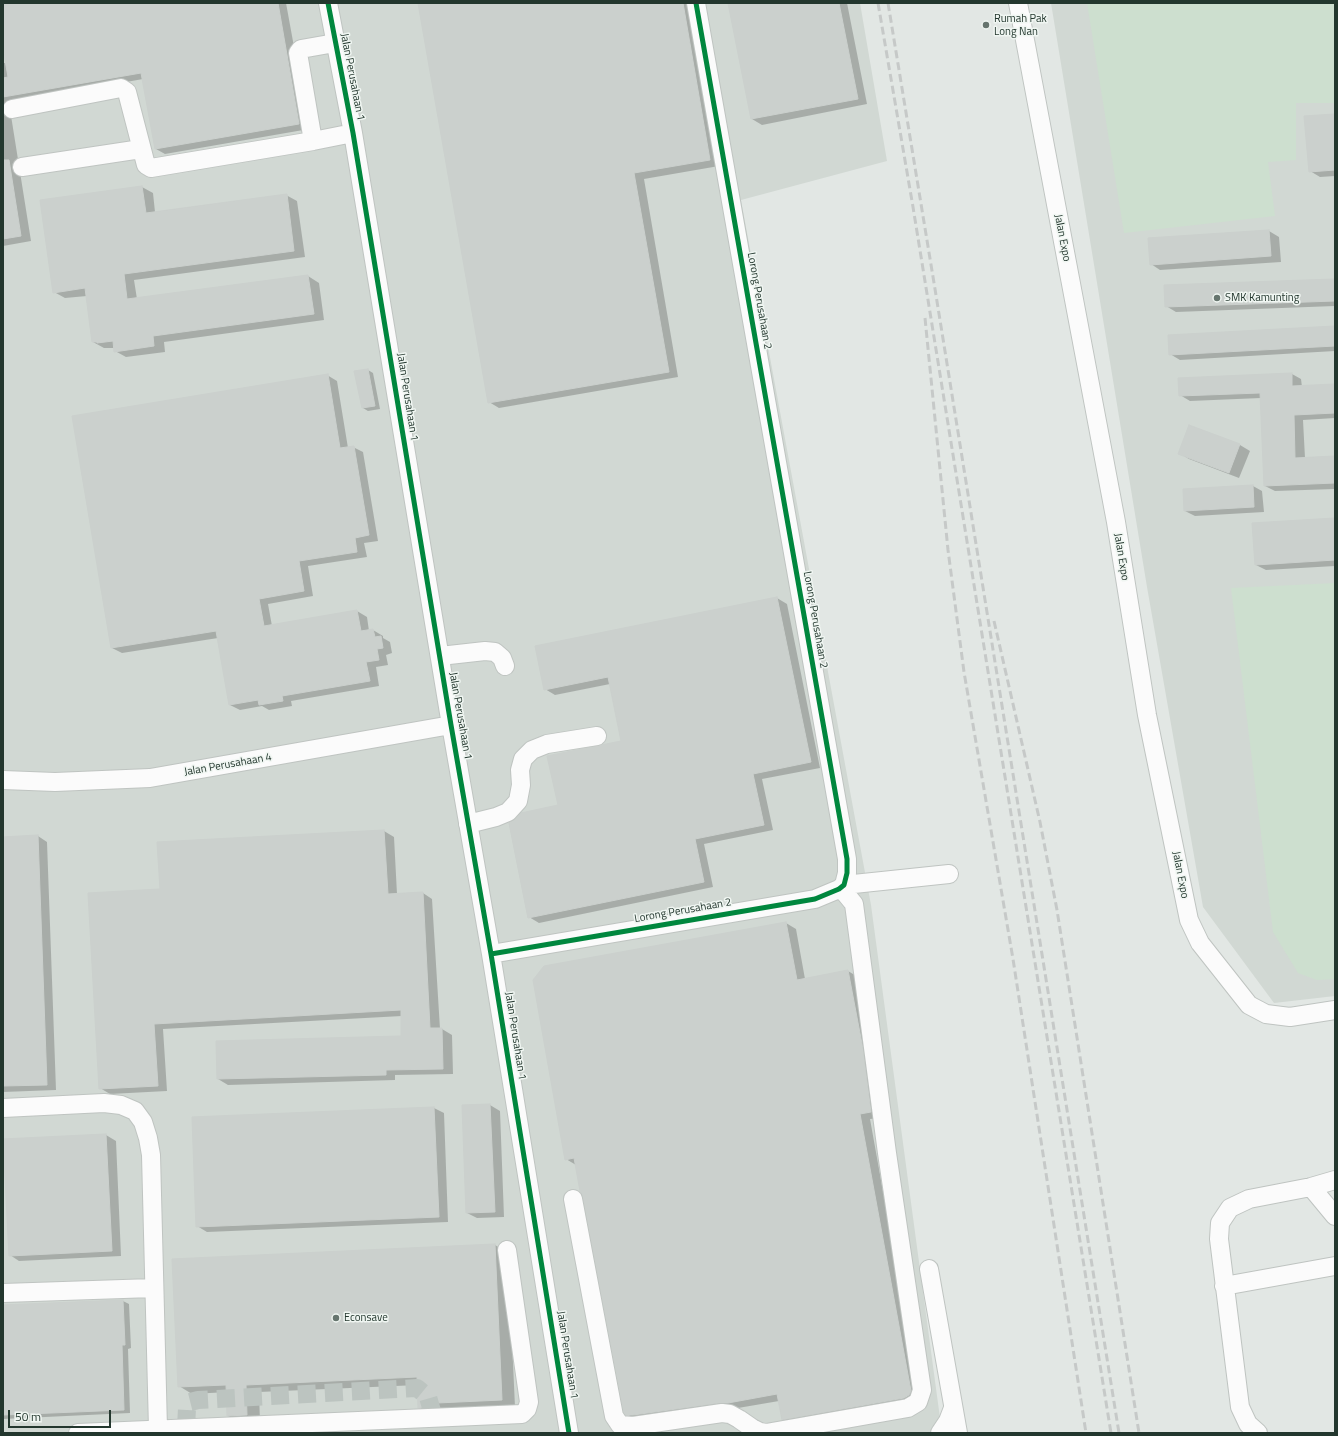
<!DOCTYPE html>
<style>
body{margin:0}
#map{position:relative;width:1338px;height:1436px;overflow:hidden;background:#e2e7e4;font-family:"Titillium Web",sans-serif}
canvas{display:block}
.frame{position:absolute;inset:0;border:4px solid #23372e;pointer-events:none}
.scale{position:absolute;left:8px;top:1410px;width:103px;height:18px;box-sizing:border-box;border:2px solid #23372e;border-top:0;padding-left:5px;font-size:12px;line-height:14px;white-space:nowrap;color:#23372e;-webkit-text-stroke:3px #f0f6f2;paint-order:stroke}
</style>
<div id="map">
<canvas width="1338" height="1436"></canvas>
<div class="frame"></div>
<div class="scale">50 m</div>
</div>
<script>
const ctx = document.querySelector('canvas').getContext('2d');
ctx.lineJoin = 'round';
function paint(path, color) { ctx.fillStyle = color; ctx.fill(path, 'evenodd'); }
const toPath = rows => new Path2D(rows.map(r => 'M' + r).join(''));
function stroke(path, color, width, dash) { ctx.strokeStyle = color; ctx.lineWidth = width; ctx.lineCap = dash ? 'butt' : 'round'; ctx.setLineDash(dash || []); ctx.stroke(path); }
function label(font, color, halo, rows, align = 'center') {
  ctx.font = font + ' "Titillium Web",sans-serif'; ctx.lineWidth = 3; ctx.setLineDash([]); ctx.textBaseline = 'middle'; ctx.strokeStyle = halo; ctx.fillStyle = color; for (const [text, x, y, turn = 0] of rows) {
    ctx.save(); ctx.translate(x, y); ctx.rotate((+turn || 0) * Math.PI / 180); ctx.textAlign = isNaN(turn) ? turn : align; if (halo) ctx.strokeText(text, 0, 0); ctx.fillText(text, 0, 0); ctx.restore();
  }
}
paint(toPath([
 [3,3,860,3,887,161,741,200,871,905,942,1433,3,1433],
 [1051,3,1335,3,1335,996,1274,1003,1203,907,1147,587]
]), '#d1d8d3');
paint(toPath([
 [1087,3,1335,3,1335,103,1296,103,1296,160,1268,162,1275,216,1124,233],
 [1335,583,1335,979,1317,980,1298,973,1273,932,1231,588]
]), '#cddfcf');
paint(toPath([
 [3,3,286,3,309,129,165,154,156,149,143,79,9,103,31,241,3,246,3,63,6,63,3,44],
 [419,3,691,3,719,166,644,179,678,377,499,408,489,402],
 [729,3,847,3,867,104,762,125,752,119],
 [1335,115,1335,176,1320,177,1310,171],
 [142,187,153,193,155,212,286,195,297,201,305,257,134,280,137,299,308,276,319,283,324,320,164,342,165,352,126,357,115,351,115,348,104,348,93,342,87,296,65,298,54,292],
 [1269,231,1279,237,1281,262,1160,270,1151,264,1149,239],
 [1335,280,1335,306,1176,312,1166,306],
 [1335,327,1335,351,1180,360,1170,354],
 [368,370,373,373,380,409,368,411,363,408,356,372],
 [1292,374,1301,379,1302,387,1335,385,1335,418,1303,420,1305,458,1335,457,1335,489,1275,491,1265,486,1261,398,1190,401,1180,395],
 [327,375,337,381,348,448,353,447,363,452,378,541,364,543,367,557,308,566,313,596,268,604,272,626,357,611,367,617,369,631,373,630,383,636,383,638,390,642,392,653,386,655,388,665,376,667,379,686,291,701,292,706,269,710,262,706,240,710,230,705,218,638,122,653,112,648],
 [1190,426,1240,445,1250,451,1239,478,1189,459,1179,453],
 [1253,486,1262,491,1264,512,1195,516,1185,511],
 [1335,519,1335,566,1266,570,1256,565],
 [777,598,787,604,820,768,762,779,773,830,704,844,713,887,539,923,529,917,559,806,622,742,610,684,555,695,545,689],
 [384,831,394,837,397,894,423,893,432,899,440,1029,442,1029,452,1035,453,1074,395,1075,395,1080,228,1085,218,1079,402,1037,402,1016,163,1029,167,1091,110,1094,100,1088,161,890,158,843],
 [38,836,47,842,56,1090,3,1092,3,838],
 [786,923,796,929,805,979,848,971,858,977,880,1118,870,1119,920,1397,792,1425,782,1419,779,1401,738,1408,731,1408,637,1420,627,1414,584,1197,576,1165,566,1159],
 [490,1105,500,1111,504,1217,477,1218,467,1213,463,1106],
 [434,1108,444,1113,448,1222,207,1232,197,1226],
 [106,1135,116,1141,121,1256,19,1261,10,1255,4,1140],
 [495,1245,508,1253,515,1407,432,1415,419,1407,418,1385,259,1392,260,1422,242,1423,228,1416,228,1392,192,1394,179,1386],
 [123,1301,129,1304,131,1348,128,1349,130,1413,3,1419,3,1306]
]), '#0003');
const building = toPath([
 [3,3,278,3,299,124,155,149,141,73,3,97,3,78,8,77,3,49,3,3],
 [418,3,683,3,710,160,634,173,669,372,488,403,418,3],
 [728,3,839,3,858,99,751,119,728,3],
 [1335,114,1335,170,1309,172,1304,116,1335,114],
 [3,160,9,160,21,236,3,239,3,160],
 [142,186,146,213,287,194,294,251,124,274,127,299,308,275,314,314,153,336,154,346,114,352,113,341,97,343,97,342,92,342,85,288,53,293,40,200,142,186],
 [1269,230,1271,256,1150,265,1148,238,1269,230],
 [1335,279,1335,301,1165,307,1164,285,1335,279],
 [1335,326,1335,346,1169,355,1168,335,1335,326],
 [368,369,375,406,362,408,354,371,368,369],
 [1292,373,1292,386,1335,384,1335,413,1294,415,1295,458,1335,456,1335,483,1264,486,1260,393,1179,396,1178,378,1292,373],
 [328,374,340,448,354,446,369,535,355,538,357,552,299,561,304,591,259,599,264,626,357,610,361,631,373,629,375,637,381,636,383,648,377,649,379,660,366,662,370,681,282,696,283,701,259,705,258,700,229,705,216,631,111,648,72,416,328,374],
 [1189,425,1240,444,1229,473,1178,454,1189,425],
 [1253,485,1254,507,1184,511,1183,489,1253,485],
 [1335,518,1335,560,1255,565,1252,523,1335,518],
 [777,597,811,762,753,774,764,825,695,839,704,882,528,918,509,823,516,819,521,813,558,805,547,756,621,741,608,677,544,690,535,646,777,597],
 [384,830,388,894,423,892,430,1028,442,1028,443,1069,386,1070,386,1075,217,1079,216,1041,401,1036,401,1010,154,1024,158,1086,99,1089,88,893,160,889,157,842,384,830],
 [38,835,47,1085,3,1086,3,837,38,835],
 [786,922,797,980,848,970,863,1049,871,1112,860,1114,911,1391,909,1395,904,1398,782,1420,777,1394,728,1403,720,1403,633,1415,626,1415,624,1412,583,1197,580,1191,574,1158,565,1160,533,980,544,966,786,922],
 [490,1104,495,1212,466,1213,462,1105,490,1104],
 [434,1107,439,1217,196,1227,192,1117,434,1107],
 [106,1134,112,1251,9,1256,3,1139,106,1134],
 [495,1244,502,1400,437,1403,437,1407,418,1408,417,1377,246,1385,247,1415,227,1416,226,1385,178,1387,172,1259,495,1244],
 [123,1300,125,1345,122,1345,124,1410,3,1415,3,1305,123,1300]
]);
paint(building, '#cbd0cd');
stroke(building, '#cbd0cd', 1);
stroke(toPath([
 [186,1428,187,1408,190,1402,198,1400,417,1388,428,1397,434,1418]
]), '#bcc4c0', 18, [18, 9]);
const minor = toPath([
 [328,3,353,133,451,725,491,954,569,1433],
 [1018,3,1116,522,1147,715,1189,920,1200,943,1249,1005,1266,1014,1290,1017,1335,1010],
 [335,43,301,49,298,53,313,141,353,133],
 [12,109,121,88,127,92,146,165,151,168,313,141],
 [22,167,141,149],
 [440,656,485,651,495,652,502,658,505,666],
 [3,780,55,782,150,778,451,725],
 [468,824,496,817,508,812,518,801,521,785,520,770,523,759,532,750,547,744,597,736],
 [844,885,949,874],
 [491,954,815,899,839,889,844,885,847,873,847,859,696,3],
 [3,1108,104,1103,121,1105,135,1111,143,1122,148,1138,151,1155,158,1429],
 [1311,1187,1335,1216],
 [573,1199,614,1416,620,1425,633,1426,722,1413,730,1414,739,1419,752,1428,760,1432,766,1433,908,1408,918,1402,922,1390,887,1153,854,904,845,893,839,889],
 [929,1269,958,1433],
 [1224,1286,1335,1266],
 [3,1293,153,1288],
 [78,1433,522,1414,527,1409,529,1402,507,1250],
 [940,1433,948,1421,953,1408],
 [1258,1433,1248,1424,1240,1407,1219,1239,1220,1223,1230,1208,1249,1199,1311,1187,1335,1180]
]);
stroke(minor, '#bfc4c1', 20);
stroke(minor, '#fbfbfb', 18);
stroke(toPath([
 [878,3,913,207,1111,1433],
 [888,3,935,289,1119,1433],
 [925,318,948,550,964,672,1013,959,1086,1433],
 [994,621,1040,822,1057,910,1139,1433]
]), '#c6c9c8', 3, [8, 4]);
stroke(toPath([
 [328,3,353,133,451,725,491,954,569,1433],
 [491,954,815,899,839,889,844,885,847,873,847,859,696,3]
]), '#00873e', 5);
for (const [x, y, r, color] of [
 [986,25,4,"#66756e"],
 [1217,298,4,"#66756e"],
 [336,1318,4,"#66756e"]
]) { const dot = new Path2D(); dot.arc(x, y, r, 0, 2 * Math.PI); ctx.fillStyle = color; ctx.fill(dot); stroke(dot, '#f0f6f2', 1.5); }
label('11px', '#23372e', '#f0f6f2', [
 ["Rumah Pak",994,19],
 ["Long Nan",994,32],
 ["SMK Kamunting",1225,298],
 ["Econsave",344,1318]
], 'left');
label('11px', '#23372e', '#f0f6f2', [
 ["Jalan Perusahaan 1",352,77,79],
 ["Jalan Expo",1062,238,79],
 ["Lorong Perusahaan 2",759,301,80],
 ["Jalan Perusahaan 1",407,397,81],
 ["Jalan Expo",1121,557,81],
 ["Lorong Perusahaan 2",815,620,80],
 ["Jalan Perusahaan 1",460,716,80],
 ["Jalan Perusahaan 4",228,765,-10],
 ["Jalan Expo",1180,875,79],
 ["Lorong Perusahaan 2",683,911,-10],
 ["Jalan Perusahaan 1",515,1036,81],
 ["Jalan Perusahaan 1",567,1355,81]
]);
</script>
